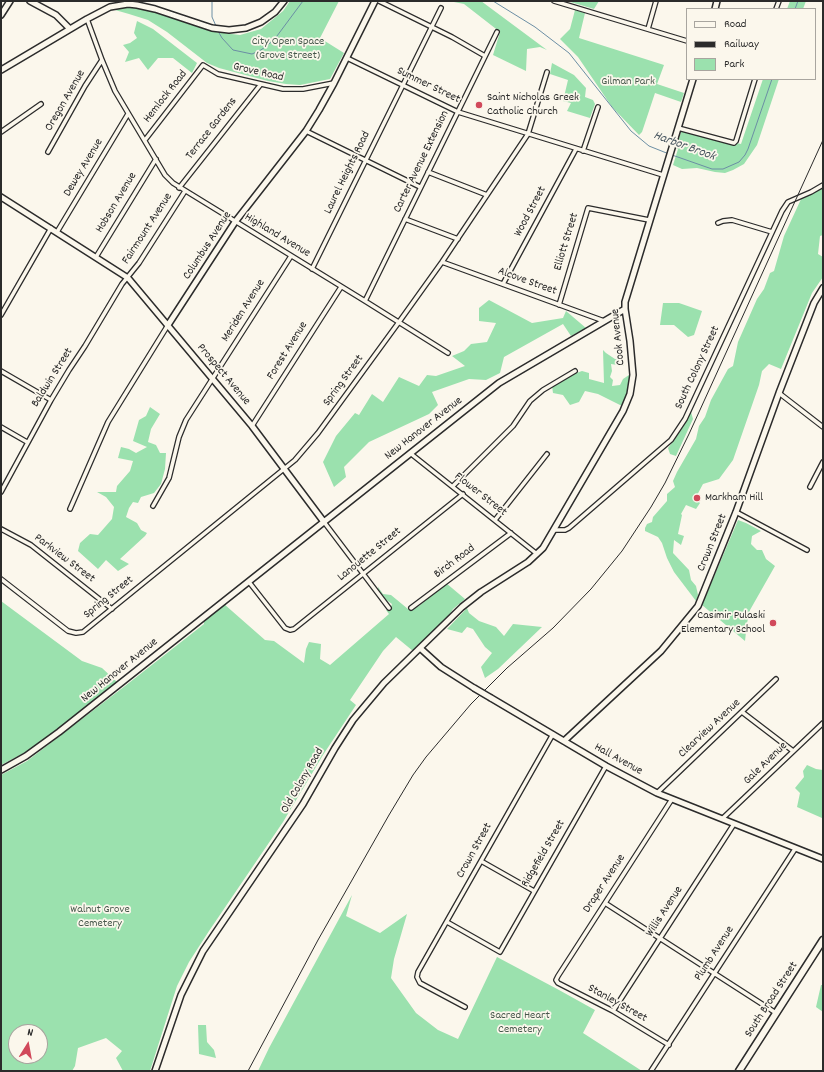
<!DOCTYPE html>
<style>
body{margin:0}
#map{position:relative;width:824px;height:1072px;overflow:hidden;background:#fbf7ec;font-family:Dekko,sans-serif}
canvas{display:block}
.frame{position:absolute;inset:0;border:2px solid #2b2b2b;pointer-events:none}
.legend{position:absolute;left:686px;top:8px;width:130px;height:72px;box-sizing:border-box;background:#fbf7ec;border:1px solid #a8a59f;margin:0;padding:5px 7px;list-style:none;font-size:12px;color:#2b2b2b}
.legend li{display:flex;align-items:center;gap:8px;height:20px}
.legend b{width:20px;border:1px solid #a8a59f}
.north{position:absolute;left:8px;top:1024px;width:40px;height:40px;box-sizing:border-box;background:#fbf7ec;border:1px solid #a8a59f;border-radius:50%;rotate:11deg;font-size:11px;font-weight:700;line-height:16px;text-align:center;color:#2b2b2b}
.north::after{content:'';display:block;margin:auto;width:14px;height:18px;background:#d1495b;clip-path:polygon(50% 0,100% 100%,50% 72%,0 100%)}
</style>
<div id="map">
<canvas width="824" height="1072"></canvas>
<div class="frame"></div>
<ul class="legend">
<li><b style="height:5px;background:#fbf7ec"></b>Road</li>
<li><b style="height:5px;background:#2b2b2b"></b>Railway</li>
<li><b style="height:11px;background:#9be1ae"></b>Park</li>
</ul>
<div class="north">N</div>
</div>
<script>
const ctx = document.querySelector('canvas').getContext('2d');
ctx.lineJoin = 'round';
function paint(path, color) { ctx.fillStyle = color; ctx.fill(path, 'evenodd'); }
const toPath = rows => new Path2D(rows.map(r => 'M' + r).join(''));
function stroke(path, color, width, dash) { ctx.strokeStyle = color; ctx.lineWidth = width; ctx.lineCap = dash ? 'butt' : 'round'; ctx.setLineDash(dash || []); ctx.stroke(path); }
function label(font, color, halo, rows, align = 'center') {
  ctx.font = font + ' Dekko,sans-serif'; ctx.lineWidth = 3.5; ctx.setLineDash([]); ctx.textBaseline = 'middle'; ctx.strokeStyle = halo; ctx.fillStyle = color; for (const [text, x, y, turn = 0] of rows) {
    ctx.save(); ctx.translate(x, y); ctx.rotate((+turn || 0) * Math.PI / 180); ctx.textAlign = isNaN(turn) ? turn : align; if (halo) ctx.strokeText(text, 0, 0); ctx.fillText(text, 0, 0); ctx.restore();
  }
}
paint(toPath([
 [290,1,339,1,320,38,344,53,330,79,300,85,286,84,268,81,219,68,207,63,167,32,148,20,129,14,115,10,114,8,128,6,145,8,215,32,240,35,261,29,283,11],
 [449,1,481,1,547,50,540,47,527,49,526,71,493,55,500,32,464,4],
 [567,1,599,1,594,9],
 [790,1,806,1,803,9,787,9],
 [575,10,585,13,579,38,664,65,657,84,684,93,681,102,655,93,642,132,639,135,612,107,578,57,560,39,570,29],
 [137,21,153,29,197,63,192,73,173,58,158,58,148,70,139,58,125,62,129,52,123,45,130,43,137,38,134,33],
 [552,63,574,75,586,88,585,97,593,100,595,104,590,118,567,111,571,103,563,101,568,80,550,74],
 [763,79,779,79,757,145,744,164,733,170,725,173,715,172,697,168,682,169,673,165,678,149,676,148,682,129,741,144],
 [823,187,823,235,820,236,818,254,823,257,823,277,812,293,781,369,769,364,762,371,759,385,733,460,719,479,703,484,695,499,700,503,696,509,686,505,681,514,682,515,678,534,684,536,681,545,674,540,673,553,689,570,691,580,696,586,698,595,696,601,674,572,667,558,662,543,658,537,645,531,645,528,647,524,652,522,653,517,667,501,667,494,675,487,673,481,677,472,696,439,699,426,705,417,711,400,728,369,733,366,738,342,757,299,764,289,770,273,774,271,784,236,802,197,812,194],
 [489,300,532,323,563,318,566,311,586,328,571,336,563,324,504,357,500,373,486,380,469,379,432,392,438,405,429,414,369,442,344,467,346,477,334,487,323,462,336,436,355,413,359,415,372,394,383,402,399,377,419,386,427,375,436,376,465,366,452,356,464,351,471,344,487,342,496,323,479,321,479,308],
 [663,303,679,303,702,311,694,335,688,337,674,325,660,325],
 [603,350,606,353,615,359,624,361,624,366,611,364,612,371,610,377,613,380,612,386,620,385,623,379,629,375,629,366,631,366,628,392,622,406,598,394,585,391,579,402,570,405,563,395,553,393,552,386,568,376,582,371,589,373,589,379,604,383],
 [150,407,160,414,151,429,148,442,156,445,160,453,166,453,165,469,161,484,154,493,141,497,138,503,133,502,129,508,126,517,137,523,141,530,147,533,145,536,120,559,129,564,118,571,106,560,98,569,78,551,80,543,90,534,98,535,112,519,114,507,106,497,97,492,116,492,117,486,130,471,133,461,118,458,121,447,129,449,136,453,147,447,133,441,139,420,146,416],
 [691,412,693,419,676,456,670,454,668,448,674,440,688,415],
 [738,520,746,523,761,531,752,536,751,544,757,550,762,550,766,559,775,566,750,610,747,623,745,641,702,605],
 [446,583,465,599,453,609,450,614,413,651,396,637,383,651,350,700,356,705,323,755,283,822,209,931,189,962,177,986,150,1071,123,1071,116,1058,122,1051,106,1038,78,1048,75,1066,72,1071,1,1071,1,775,27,761,125,686,204,624,204,621,224,604,265,640,274,641,304,663,306,649,309,642,321,644,320,659,330,665,389,614,386,610,390,609,392,604,385,599,378,589,378,587,383,594,391,595,408,609,413,609,419,606],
 [16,1032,40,1032,40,1056,16,1056],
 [1,601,82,661,102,668,117,682,41,744,1,765],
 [467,608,469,613,479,621,496,627,504,636,513,624,542,627,498,669,485,678,481,667,492,653,485,647,473,629,467,627,462,633,447,629],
 [807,765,816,769,823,770,823,819,822,818,797,807,800,793,795,788,804,777,803,771],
 [352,895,346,916,380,933,407,914,394,959,391,978,416,1013,438,1030,458,1039,497,957,559,990,595,1010,583,1033,642,1071,258,1071,269,1048],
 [821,985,823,985,823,1012,816,1007],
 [198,1025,206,1025,207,1042,214,1050,216,1058,199,1054]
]), '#9be1ae');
stroke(toPath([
 [212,1,212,17,216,26],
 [493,1,535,27,569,53,631,131,649,146,669,154],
 [795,9,798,1],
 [218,31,222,38,233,50,252,54,261,50,274,40,303,1],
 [672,155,712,169,723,169,739,162,745,155,748,149,772,79]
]), '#6b8ea4', 1);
const street = toPath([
 [379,1,452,37,485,56],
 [554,1,687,41],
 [776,9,779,1],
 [87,19,102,60,115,91,165,175,173,183,365,301,448,353],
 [648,29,656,1],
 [347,58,458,112,663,175],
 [678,128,734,143,736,141,755,79],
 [306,131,420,187],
 [1,132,41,104],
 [145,140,203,65,218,74,283,89,303,89,334,83],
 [583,151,598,107],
 [48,152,85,86,102,60],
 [428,172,487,195],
 [179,188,261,84],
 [405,219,458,239],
 [718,223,723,221,732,220,772,232],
 [57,232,128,114],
 [96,257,156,159],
 [442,262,604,321],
 [312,269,441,8],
 [503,284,576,149],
 [365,301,497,32],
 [559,305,588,208,649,220],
 [1,315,51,228],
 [1,371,51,400],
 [779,393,823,427],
 [252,426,341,287],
 [1,427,27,442],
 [410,453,537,554],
 [453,486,513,426,530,401,543,390,575,371],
 [810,487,823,462],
 [1,492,51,400,69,370,85,346,122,284,139,263,185,191],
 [153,506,169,478,179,437,186,420,291,256],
 [70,509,108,422,168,325],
 [736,512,807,550],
 [495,520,547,454],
 [324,522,389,608],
 [1,529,31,545,112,609],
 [554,530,565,530,569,528,671,440,685,419,782,211,788,202,811,192,823,185],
 [1,579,68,631,76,633,83,632,295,460,318,433,399,322,442,262,528,134,547,72],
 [249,582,285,628,290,630,294,629,463,494],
 [411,608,511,533],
 [742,712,793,751],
 [657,793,776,679],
 [722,819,823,723],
 [481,861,534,891],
 [605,903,776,1013],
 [447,922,500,952,606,766],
 [465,1007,420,983,417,977,418,972,553,734],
 [613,1011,734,824],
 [669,1045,613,1011,558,983,556,980,558,976,672,799],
 [651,1071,795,849]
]);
const secondary = toPath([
 [30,1,56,15,70,29],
 [715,9,717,1],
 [1,15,10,1],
 [1,70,87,19,110,7,128,4,137,5,155,9,212,28,229,30,246,28,261,22,275,12,284,1],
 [1,197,128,278,252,426,324,522],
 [168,325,235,222,306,131,319,110,334,83,375,1],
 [420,648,441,667,474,688],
 [491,698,606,766,657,793,823,859],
 [564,741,661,651,698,606,736,512,779,393,814,303,823,288],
 [1,770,26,756,59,732,499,383,625,309],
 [155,1071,181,995,203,951,303,804,335,748,353,720,384,683,462,607,481,592,528,562,543,548,623,411,630,394,633,375,630,341,625,309,625,302,693,79]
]);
const primary = toPath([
 [739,1071,823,940]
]);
stroke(street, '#2b2b2b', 6);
stroke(secondary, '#2b2b2b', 8);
stroke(primary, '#2b2b2b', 9);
stroke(street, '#fbf7ec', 3.5);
stroke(secondary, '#fbf7ec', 5);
stroke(primary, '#fbf7ec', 6);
stroke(toPath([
 [248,1071,318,940,389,815,413,775,426,757,471,704,507,668,553,628,591,589,622,551,651,507,665,483,689,434,823,140]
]), '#2b2b2b', 1);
const secondaryBridge = toPath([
 [474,688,491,698]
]);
stroke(secondaryBridge, '#2b2b2b', 8, []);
stroke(secondaryBridge, '#fbf7ec', 5);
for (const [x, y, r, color] of [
 [479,105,4,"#d1495b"],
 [697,498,4,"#d1495b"],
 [773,623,4,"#d1495b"]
]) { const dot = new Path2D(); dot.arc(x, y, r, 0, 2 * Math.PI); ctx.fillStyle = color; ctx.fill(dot); stroke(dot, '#fbf7ec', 1.5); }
label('12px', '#47584c', '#fbf7ec', [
 ["City Open Space",288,42],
 ["(Grove Street)",288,56],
 ["Gilman Park",628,82],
 ["Walnut Grove",100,910],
 ["Cemetery",100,924],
 ["Sacred Heart",520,1016],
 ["Cemetery",520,1030]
]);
label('12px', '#2b2b2b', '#fbf7ec', [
 ["Grove Road",258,73,13],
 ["Summer Street",428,86,26],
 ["Hemlock Road",166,97,-52],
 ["Oregon Avenue",66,101,-60],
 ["Terrace Gardens",212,129,-52],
 ["Carter Avenue Extension",422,162,-64],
 ["Dewey Avenue",84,168,-59],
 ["Laurel Heights Road",348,173,-64],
 ["Hobson Avenue",117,203,-59],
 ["Wood Street",531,212,-62],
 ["Fairmount Avenue",148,229,-57],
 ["Highland Avenue",277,236,31],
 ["Elliott Street",567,242,-73],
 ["Columbus Avenue",208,246,-57],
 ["Alcove Street",527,282,20],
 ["Meriden Avenue",244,311,-58],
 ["Cook Avenue",619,337,-96],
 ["Forest Avenue",288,351,-58],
 ["South Colony Street",698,368,-65],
 ["Prospect Avenue",223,375,50],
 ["Baldwin Street",53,378,-58],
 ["Spring Street",344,381,-54],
 ["New Hanover Avenue",424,429,-38],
 ["Flower Street",480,495,38],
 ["Crown Street",713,543,-68],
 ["Lanouette Street",370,555,-39],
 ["Parkview Street",64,559,37],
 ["Birch Road",455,562,-37],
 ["Spring Street",109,598,-39],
 ["New Hanover Avenue",120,671,-39],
 ["Clearview Avenue",710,729,-43],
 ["Hall Avenue",618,760,29],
 ["Gale Avenue",766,764,-44],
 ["Old Colony Road",303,781,-60],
 ["Crown Street",475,851,-61],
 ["Ridgefield Street",544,854,-60],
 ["Draper Avenue",605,884,-57],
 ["Willis Avenue",665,912,-57],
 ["Plumb Avenue",715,954,-57],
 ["South Broad Street",772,1000,-57],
 ["Stanley Street",617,1004,29]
]);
label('12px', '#2b2b2b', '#fbf7ec', [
 ["Saint Nicholas Greek",487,98],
 ["Catholic Church",487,112],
 ["Markham Hill",705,498],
 ["Casimir Pulaski",765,616,"right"],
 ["Elementary School",765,630,"right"]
], 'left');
label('italic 13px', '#46545e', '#fbf7ec', [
 ["Harbor Brook",684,147,20]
]);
</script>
